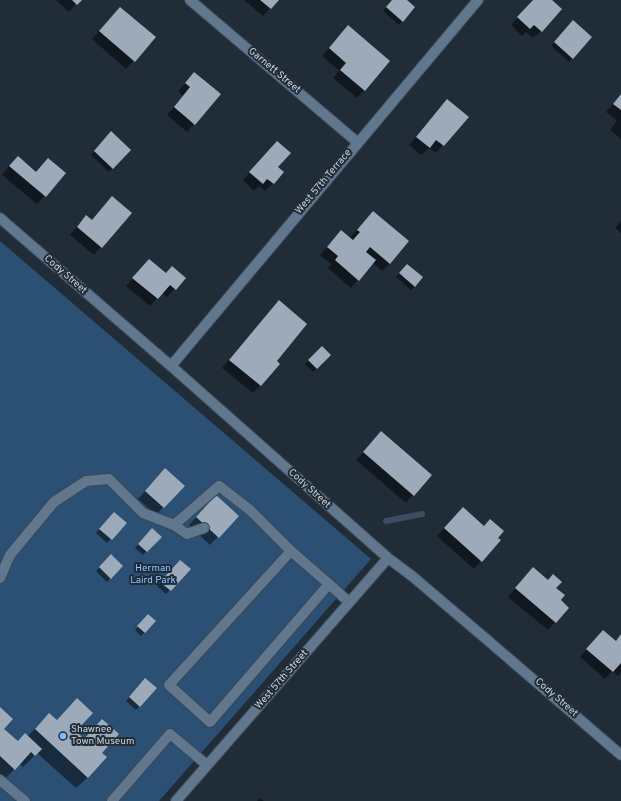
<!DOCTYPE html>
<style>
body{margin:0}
canvas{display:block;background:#202c38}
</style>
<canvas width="621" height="801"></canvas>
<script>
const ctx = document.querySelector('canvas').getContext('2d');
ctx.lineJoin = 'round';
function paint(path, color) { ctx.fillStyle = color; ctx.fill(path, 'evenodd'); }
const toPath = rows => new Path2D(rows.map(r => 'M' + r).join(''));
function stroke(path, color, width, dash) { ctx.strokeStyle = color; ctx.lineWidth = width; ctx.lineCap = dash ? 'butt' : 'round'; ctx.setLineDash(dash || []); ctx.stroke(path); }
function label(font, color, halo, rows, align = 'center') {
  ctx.font = font + ' Overpass,sans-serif'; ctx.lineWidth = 4; ctx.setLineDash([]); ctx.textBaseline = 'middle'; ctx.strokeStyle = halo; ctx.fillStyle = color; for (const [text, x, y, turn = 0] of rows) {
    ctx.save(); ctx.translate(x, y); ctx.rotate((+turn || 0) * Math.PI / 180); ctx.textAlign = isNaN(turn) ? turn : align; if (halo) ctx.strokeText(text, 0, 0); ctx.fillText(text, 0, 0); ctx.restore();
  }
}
paint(toPath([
 [0,241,371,559,159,801,0,801]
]), '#2b5074');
paint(toPath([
 [56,0,80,0,69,12],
 [244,0,278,0,263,16],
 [393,0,406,0,402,21,399,25,383,11],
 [533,0,551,0,541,31,533,38,526,32,522,36,511,25],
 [120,8,154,38,126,69,92,39],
 [569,25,591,37,569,62,551,46],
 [348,27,364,90,357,98,333,78,339,71,322,56],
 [195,73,194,124,187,132,167,115,183,96,178,91],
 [621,94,621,139,610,130,617,121,606,112],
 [440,108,467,117,436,153,429,148,421,155,409,145],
 [111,133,130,150,109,172,91,155],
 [269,150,277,167,283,173,265,191,259,186,254,191,243,180],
 [10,165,36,173,64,173,37,204,2,175],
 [373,212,390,263,382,271,373,263,351,288,328,268,331,264,320,255,341,232,349,239],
 [86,216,91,221,101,247,94,255,70,235],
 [621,221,621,233,615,228],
 [149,260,166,274,184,278,167,297,162,293,150,306,126,286],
 [403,269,415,286,411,290,396,277],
 [271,310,275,361,279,364,253,393,222,368],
 [322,347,330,355,313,372,305,364],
 [374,440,413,495,406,503,356,460],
 [158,477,183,486,156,515,138,499],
 [208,504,237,516,210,545,189,525],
 [455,516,484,527,481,561,474,569,437,536],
 [111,517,126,523,107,543,96,533],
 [149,533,160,537,143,555,135,548],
 [111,555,122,566,107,582,96,571],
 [177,565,189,569,166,594,157,586],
 [525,576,555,588,559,600,568,608,548,630,508,597],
 [148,616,154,622,141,636,135,630],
 [621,635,621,672,618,676,613,671,605,679,580,657,595,639,615,642],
 [141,683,140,706,136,710,126,701],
 [77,699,75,731,101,753,88,777,76,788,37,753,23,767,19,764,3,781,0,778,0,708,3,729,17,742,27,737,49,714,56,721],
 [260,798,264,801,257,801]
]), '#0007');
stroke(toPath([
 [386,521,422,514]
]), '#3d4c5f', 6);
paint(toPath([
 [72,0,82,0,77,5],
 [260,0,279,0,271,9],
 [392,0,407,0,415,7,403,22,386,7],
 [533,0,552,0,562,9,542,32,534,25,530,29,517,17],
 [120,7,156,37,135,62,99,31],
 [573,20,592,37,573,59,554,42],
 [348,25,390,61,365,91,340,70,346,63,329,48],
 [194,72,221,94,195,125,174,107,190,87,185,83],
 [621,94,621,110,613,104],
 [447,99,469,117,444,146,436,140,430,148,416,137],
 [111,131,131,150,113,169,94,151],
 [277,141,291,153,278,167,284,172,274,184,267,179,263,184,249,172],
 [18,156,36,172,48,158,66,173,46,197,9,166],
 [112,196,132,213,102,248,77,227,86,215,92,220],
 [373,211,409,241,390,264,370,247,366,252,376,260,359,281,335,260,338,256,327,247,341,230,353,240,360,232,357,230],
 [149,259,166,273,172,266,186,278,176,290,170,285,158,299,132,278],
 [407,264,423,277,415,287,399,273],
 [279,300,307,324,277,361,280,364,261,386,229,360],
 [322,346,331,355,317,369,308,360],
 [381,431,432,475,414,496,363,452],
 [165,468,185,486,164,508,145,491],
 [216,495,239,516,219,538,196,517],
 [463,507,484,526,490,519,504,531,498,538,501,540,482,562,444,528],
 [114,512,127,523,112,540,99,529],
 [152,528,162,537,147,552,138,544],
 [111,554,123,566,111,579,99,567],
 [180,560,191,569,171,591,160,582],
 [533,567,548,580,553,574,562,582,556,588,565,595,561,600,569,608,556,623,515,588],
 [148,614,156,621,145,633,137,626],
 [603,630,616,641,621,634,621,663,613,672,586,649],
 [145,678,157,688,140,707,129,697],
 [77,698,93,713,76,731,84,739,102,719,119,734,102,753,107,757,88,778,35,729,49,713,57,720],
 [0,707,13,719,4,729,18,741,25,733,42,749,35,756,31,752,15,770,0,756]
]), '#9caab9');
const minor = toPath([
 [190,0,357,142],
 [0,218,171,366,388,558,412,576,485,638,621,755],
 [171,366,478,0],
 [174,525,187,534,204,528],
 [0,578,10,555,54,502,86,481,109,479,143,513,174,525,219,486,250,510,291,551],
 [329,584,291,551,169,685,210,722,329,584,349,602],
 [0,780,25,801],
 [112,801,170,734,207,765],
 [176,801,388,558]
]);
stroke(minor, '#3b4752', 12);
stroke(minor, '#60778e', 10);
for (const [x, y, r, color] of [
 [63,736,4,"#7fbdfa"]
]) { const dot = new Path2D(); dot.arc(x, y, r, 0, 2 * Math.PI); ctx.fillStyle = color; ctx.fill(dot); stroke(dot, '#202c38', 1.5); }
label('10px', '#cbd2da', '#202c38', [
 ["Garnett Street",274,71,40],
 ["West 57th Terrace",324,182,-50],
 ["Cody Street",65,275,41],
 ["Cody Street",309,489,42],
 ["West 57th Street",282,680,-49],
 ["Cody Street",556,698,41]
]);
label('10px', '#8ac5ff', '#202c38', [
 ["Herman",153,569],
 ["Laird Park",153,581]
]);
label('10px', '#cbd2da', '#202c38', [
 ["Shawnee",71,730],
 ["Town Museum",71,742]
], 'left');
</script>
